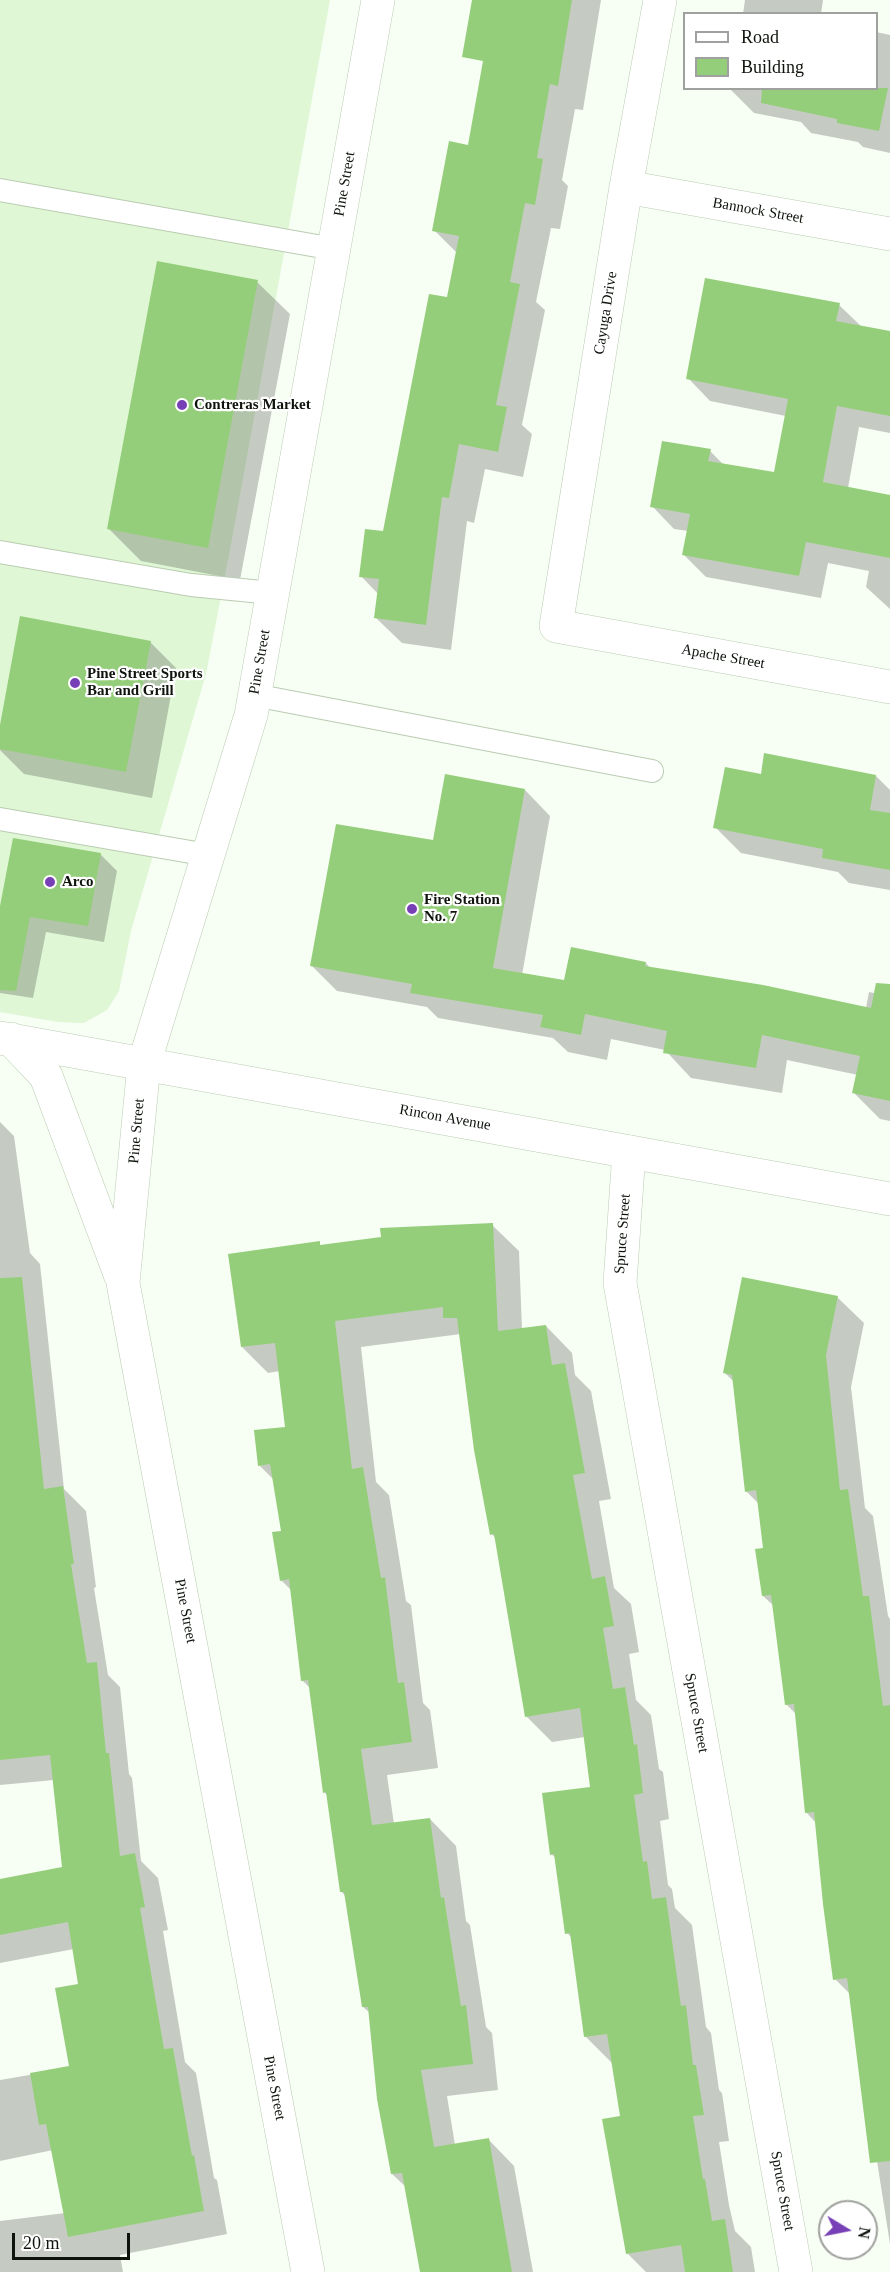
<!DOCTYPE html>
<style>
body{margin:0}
#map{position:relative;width:890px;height:2272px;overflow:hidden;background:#f7fef4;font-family:"Times New Roman",serif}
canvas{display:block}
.legend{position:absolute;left:683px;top:12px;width:195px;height:78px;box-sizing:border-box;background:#fff;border:2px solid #9fa19e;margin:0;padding:8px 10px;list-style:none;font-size:18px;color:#0e140c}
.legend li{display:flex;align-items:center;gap:12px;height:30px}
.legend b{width:30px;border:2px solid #9fa19e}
.north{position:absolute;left:818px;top:2200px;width:60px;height:60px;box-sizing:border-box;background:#fff;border:2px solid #9fa19e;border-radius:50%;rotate:100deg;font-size:16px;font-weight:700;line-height:24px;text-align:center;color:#0e140c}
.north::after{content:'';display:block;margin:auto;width:21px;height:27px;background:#7840b6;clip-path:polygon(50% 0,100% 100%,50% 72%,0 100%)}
.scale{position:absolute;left:12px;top:2233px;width:118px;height:27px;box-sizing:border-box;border:3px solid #0e140c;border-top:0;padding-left:8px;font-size:18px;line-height:21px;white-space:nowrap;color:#0e140c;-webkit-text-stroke:4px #fff;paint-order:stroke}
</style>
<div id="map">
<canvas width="890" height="2272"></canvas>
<ul class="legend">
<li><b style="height:8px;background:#fff"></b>Road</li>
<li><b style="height:16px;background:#95ce7a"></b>Building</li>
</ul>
<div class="north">N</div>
<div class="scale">20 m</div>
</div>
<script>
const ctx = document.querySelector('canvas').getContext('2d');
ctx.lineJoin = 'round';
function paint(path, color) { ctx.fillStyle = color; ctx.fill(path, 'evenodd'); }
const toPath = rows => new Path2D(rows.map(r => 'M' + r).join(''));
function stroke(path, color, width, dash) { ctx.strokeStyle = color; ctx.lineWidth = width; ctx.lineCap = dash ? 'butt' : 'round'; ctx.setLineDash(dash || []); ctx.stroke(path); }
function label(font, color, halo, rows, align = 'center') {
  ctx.font = font + ' "Times New Roman",serif'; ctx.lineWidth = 4.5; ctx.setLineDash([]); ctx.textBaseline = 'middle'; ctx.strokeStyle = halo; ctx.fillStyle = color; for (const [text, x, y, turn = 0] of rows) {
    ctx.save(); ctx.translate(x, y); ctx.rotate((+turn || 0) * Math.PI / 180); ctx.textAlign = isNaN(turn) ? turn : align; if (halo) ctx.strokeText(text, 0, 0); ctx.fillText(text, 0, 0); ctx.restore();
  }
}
paint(toPath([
 [0,0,330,0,230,550,206,674,131,931,119,991,107,1010,84,1023,58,1022,0,1012]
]), '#dff7d5');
paint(toPath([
 [496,0,601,0,583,110,575,109,562,180,568,186,560,229,551,228,536,302,545,310,522,425,532,434,523,477,485,469,474,523,467,521,451,650,402,643,376,618,379,595,361,576,384,533,448,298,457,253,434,230,469,146],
 [745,0,823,0,821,14,743,14],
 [876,32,890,35,890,153,863,147,858,142,811,133,801,122,754,113,729,88,876,88],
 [257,282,290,314,240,580,141,561,108,528],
 [839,305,862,327,890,333,890,433,859,427,848,488,890,497,890,609,866,587,869,571,828,563,821,598,706,577,684,555,688,531,674,529,652,506,710,451,724,465,775,474,786,416,710,401,688,378],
 [150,642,176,668,152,798,24,774,0,750,0,733],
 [762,776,876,776,890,790,890,890,849,883,838,872,741,853,715,827],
 [525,790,550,816,522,975,565,982,646,963,650,968,866,1008,869,992,890,996,890,1121,880,1119,854,1093,858,1075,787,1060,782,1093,691,1078,665,1050,611,1039,607,1060,568,1052,553,1038,438,1018,427,1007,337,991,311,965,434,841],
 [100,854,117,871,104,942,46,932,33,998,0,993,0,915],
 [0,1122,14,1136,30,1253,40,1264,64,1489,86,1511,96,1587,94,1588,108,1675,120,1687,129,1774,132,1778,141,1861,158,1878,168,1930,163,1931,185,2062,196,2073,214,2178,217,2180,227,2234,120,2255,123,2272,0,2272,0,2221,65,2213,53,2150,0,2161,0,2080,70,2068,80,1985,74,1949,0,1963,0,1881,63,1868,54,1780,0,1785],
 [492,1225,519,1251,522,1329,546,1326,572,1353,575,1375,591,1391,611,1499,599,1501,614,1588,631,1604,639,1652,629,1654,636,1700,651,1715,659,1769,663,1772,669,1819,660,1821,668,1885,672,1889,675,1908,692,1925,706,2027,711,2033,719,2090,722,2093,729,2141,719,2142,729,2205,735,2231,751,2247,755,2272,646,2272,627,2253,621,2117,612,2063,585,2036,573,1939,567,1933,556,1858,551,1854,592,1788,585,1737,552,1742,526,1716,496,1539,492,1534,461,1334,361,1347,376,1482,389,1495,406,1601,411,1605,423,1703,430,1710,438,1768,387,1775,394,1824,430,1819,456,1846,466,1921,470,1925,486,2027,492,2033,498,2090,447,2096,455,2145,488,2139,514,2166,533,2272,422,2272,406,2187,392,2174,370,2013,363,2007,346,1897,341,1891,328,1796,324,1792,310,1688,302,1680,292,1591,281,1580,283,1532,274,1480,259,1465,287,1428,280,1371,268,1373,242,1347,319,1243,322,1247],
 [837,1297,864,1323,851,1387,865,1508,873,1516,888,1616,890,1619,890,2244,851,1995,835,1979,816,1823,806,1812,797,1715,786,1704,774,1606,763,1596,765,1549,759,1504,746,1491,735,1383,725,1373]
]), '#0003');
paint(toPath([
 [472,0,572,0,558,86,550,84,537,158,543,159,535,205,525,203,510,282,520,284,496,405,507,407,498,452,459,444,449,498,442,497,426,625,374,618,379,579,359,577,365,529,383,531,429,294,447,297,459,236,432,231,449,141,468,145,483,61,462,57],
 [762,88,888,88,879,131,837,123,837,119,761,103],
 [157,261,258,280,208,548,107,529],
 [705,278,840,303,836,321,890,331,890,416,837,406,823,482,890,495,890,558,806,542,799,576,682,555,690,514,650,507,662,441,711,449,708,461,774,472,788,399,686,379],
 [20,616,151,641,126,772,0,749,0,725],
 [764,753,876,775,870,810,890,813,890,870,822,858,823,849,713,828,725,767,761,774],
 [445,774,525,789,493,968,564,980,571,947,646,962,645,966,763,985,871,1008,876,983,890,984,890,1101,852,1093,860,1056,762,1035,756,1068,663,1053,667,1031,585,1014,581,1035,540,1027,543,1015,410,993,412,984,310,966,336,824,433,840],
 [13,838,101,853,88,926,30,917,16,991,0,990,0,906],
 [493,1223,498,1331,546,1325,552,1365,565,1363,585,1473,573,1475,592,1579,605,1576,614,1626,603,1628,613,1689,625,1687,634,1745,637,1744,643,1793,634,1795,643,1862,647,1861,652,1899,666,1897,681,2006,686,2005,693,2065,696,2065,704,2115,693,2116,703,2179,705,2179,712,2221,725,2219,733,2272,685,2272,681,2245,626,2254,602,2119,620,2116,607,2034,584,2037,570,1933,565,1934,554,1854,550,1855,542,1793,590,1787,580,1708,525,1717,494,1534,490,1535,474,1450,457,1318,443,1318,443,1307,335,1321,352,1469,363,1467,381,1578,385,1577,398,1683,404,1682,412,1742,361,1749,372,1825,430,1818,441,1898,444,1897,461,2006,466,2005,473,2064,421,2070,434,2147,489,2138,512,2272,420,2272,402,2173,391,2174,377,2099,368,2007,362,2007,344,1892,340,1892,326,1792,323,1793,308,1680,301,1681,289,1579,280,1581,272,1532,281,1531,270,1464,258,1466,254,1430,285,1427,275,1343,241,1347,228,1254,320,1241,320,1245,381,1237,380,1228],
 [22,1277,44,1489,63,1486,74,1564,71,1564,87,1663,97,1662,106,1753,109,1753,120,1856,135,1853,145,1907,140,1908,164,2049,173,2048,192,2156,194,2155,204,2211,68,2237,46,2124,39,2125,30,2073,69,2066,55,1988,78,1984,68,1922,0,1935,0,1879,62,1867,50,1755,0,1760,0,1278],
 [742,1277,838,1296,826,1355,840,1490,848,1489,863,1596,869,1596,883,1706,890,1705,890,2161,870,2163,847,1978,833,1980,823,1904,814,1812,805,1813,794,1704,785,1705,771,1595,762,1596,755,1549,763,1548,756,1490,745,1492,732,1375,723,1373]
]), '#95ce7a');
const lane = toPath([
 [0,190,334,249],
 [0,552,191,585,272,593],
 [254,695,652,771],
 [0,819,208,855]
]);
const street = toPath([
 [660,0,626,187,556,626,890,687],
 [626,187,890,234],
 [629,1152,620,1283,796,2272]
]);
const secondary = toPath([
 [0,1038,890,1199],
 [11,1039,46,1076,120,1274],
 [308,2272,123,1283,144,1064,251,715,378,0]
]);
stroke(lane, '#baccb2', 24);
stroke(street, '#baccb2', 34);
stroke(secondary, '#baccb2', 34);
stroke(lane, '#fff', 22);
stroke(street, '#fff', 33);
stroke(secondary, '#fff', 33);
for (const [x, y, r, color] of [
 [182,405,6,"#7840b6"],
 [75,683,6,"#7840b6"],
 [50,882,6,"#7840b6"],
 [412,909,6,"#7840b6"]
]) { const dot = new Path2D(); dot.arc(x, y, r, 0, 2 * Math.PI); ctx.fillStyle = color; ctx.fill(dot); stroke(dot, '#fff', 2); }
label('15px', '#0e140c', '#fff', [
 ["Pine Street",345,184,-80],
 ["Bannock Street",758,211,10],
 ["Cayuga Drive",606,313,-81],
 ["Apache Street",723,657,10],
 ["Pine Street",260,662,-80],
 ["Rincon Avenue",445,1118,10],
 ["Pine Street",137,1131,-85],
 ["Spruce Street",623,1234,-86],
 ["Pine Street",185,1611,79],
 ["Spruce Street",696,1713,80],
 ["Pine Street",274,2088,79],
 ["Spruce Street",782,2191,80]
]);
label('bold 15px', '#0e140c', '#fff', [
 ["Contreras Market",194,405],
 ["Pine Street Sports",87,674],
 ["Bar and Grill",87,691],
 ["Arco",62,882],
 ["Fire Station",424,900],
 ["No. 7",424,917]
], 'left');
</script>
